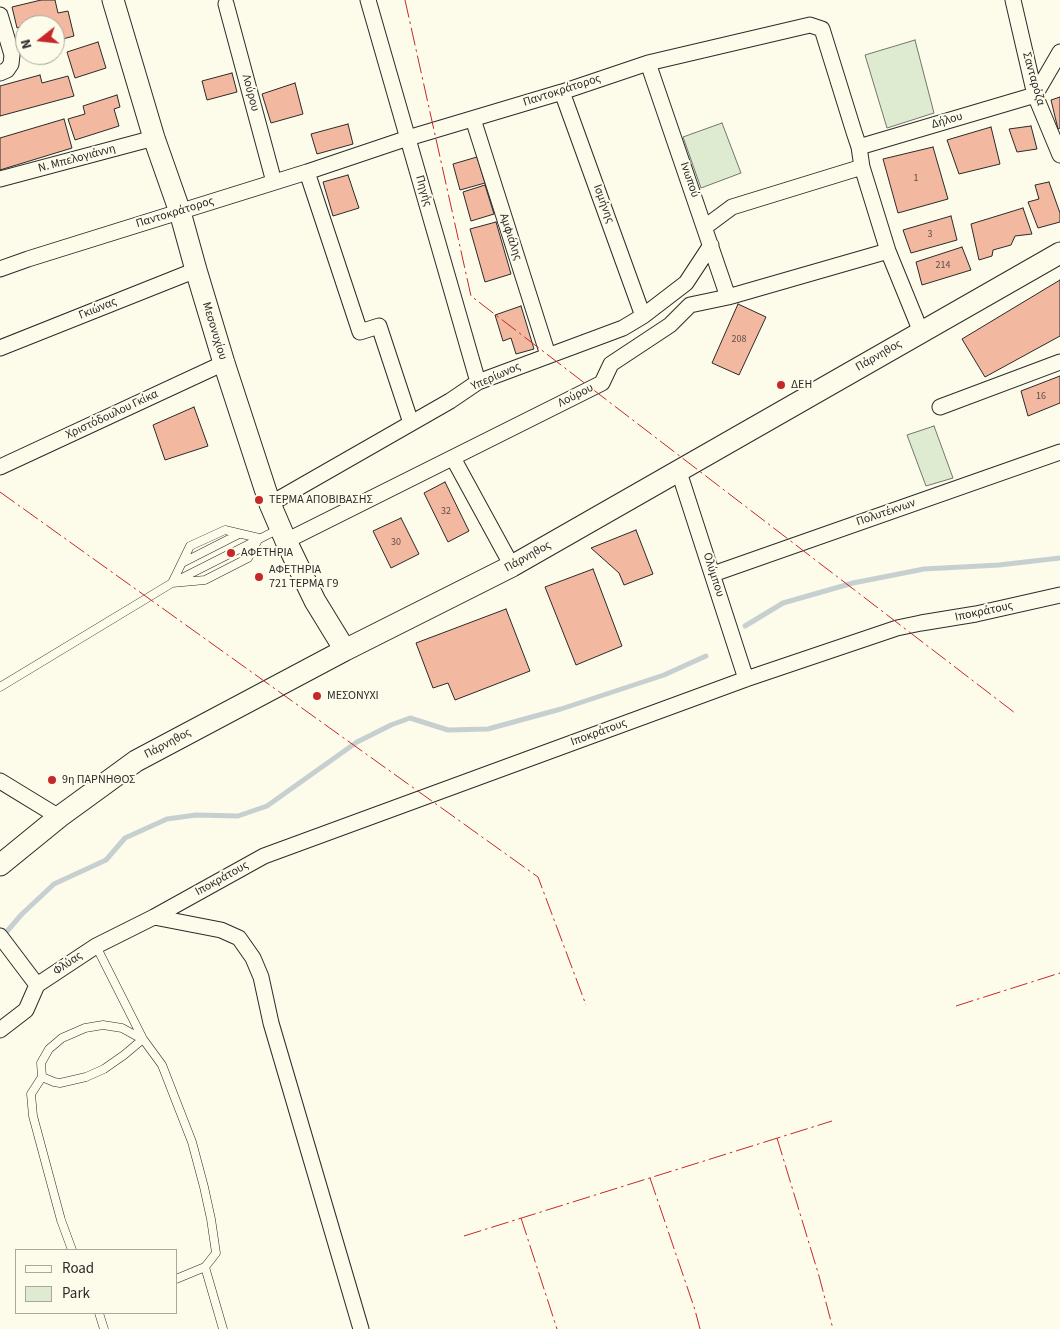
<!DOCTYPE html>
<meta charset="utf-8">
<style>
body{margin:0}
#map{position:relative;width:1060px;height:1329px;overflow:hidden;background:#fdfbea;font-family:"Source Sans 3",sans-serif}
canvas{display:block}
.legend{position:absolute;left:15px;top:1249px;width:162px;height:65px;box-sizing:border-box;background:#fdfbea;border:1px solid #a9a89e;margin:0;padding:6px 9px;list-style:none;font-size:15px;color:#2b2b2b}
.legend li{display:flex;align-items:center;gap:10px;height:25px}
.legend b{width:25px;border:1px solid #a9a89e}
.north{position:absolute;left:15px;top:15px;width:50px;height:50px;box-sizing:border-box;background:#fdfbea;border:1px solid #a9a89e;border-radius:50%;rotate:254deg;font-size:14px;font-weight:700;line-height:20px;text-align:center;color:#2b2b2b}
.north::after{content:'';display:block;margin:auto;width:18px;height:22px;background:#c62828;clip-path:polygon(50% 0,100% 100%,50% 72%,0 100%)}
</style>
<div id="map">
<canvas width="1060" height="1329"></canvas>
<ul class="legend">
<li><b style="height:6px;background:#fdfbea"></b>Road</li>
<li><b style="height:14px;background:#deebd1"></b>Park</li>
</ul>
<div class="north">N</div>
</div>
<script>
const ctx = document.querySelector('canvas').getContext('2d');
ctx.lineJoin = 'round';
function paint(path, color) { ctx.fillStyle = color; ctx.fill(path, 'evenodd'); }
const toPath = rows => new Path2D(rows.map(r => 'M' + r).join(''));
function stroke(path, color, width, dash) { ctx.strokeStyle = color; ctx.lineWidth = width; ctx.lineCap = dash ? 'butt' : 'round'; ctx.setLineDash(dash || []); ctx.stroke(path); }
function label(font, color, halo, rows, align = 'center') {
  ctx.font = font + ' "Source Sans 3",sans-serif'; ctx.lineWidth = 4; ctx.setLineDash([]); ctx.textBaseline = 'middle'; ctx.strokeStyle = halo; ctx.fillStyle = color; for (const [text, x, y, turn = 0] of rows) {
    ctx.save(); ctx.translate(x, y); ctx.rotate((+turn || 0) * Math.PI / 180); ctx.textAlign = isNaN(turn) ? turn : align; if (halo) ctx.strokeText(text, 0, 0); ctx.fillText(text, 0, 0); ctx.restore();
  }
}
const green = toPath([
 [915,40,934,113,887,128,865,55,915,40],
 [722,123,741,173,701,188,683,137,722,123],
 [934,426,953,478,926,486,907,435,934,426]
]);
paint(green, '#deebd1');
stroke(green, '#74746e', 1);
stroke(toPath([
 [745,626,783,603,853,583,924,569,999,565,1060,558],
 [2,937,22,914,54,884,106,860,125,838,167,819,196,815,238,816,267,806,357,742,391,725,410,718,448,730,488,729,561,709,664,675,706,656]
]), '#c7d0d0', 5);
const building = toPath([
 [41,0,55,0,58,13,68,11,74,36,55,41,55,25,25,25,25,34,23,26,17,28,12,7,41,0],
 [98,42,106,68,75,78,67,52,98,42],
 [232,73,237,92,207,100,202,81,232,73],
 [40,75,42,83,68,76,74,96,0,116,0,86,40,75],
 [295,83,303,114,271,123,262,94,295,83],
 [117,95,120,107,114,109,119,126,75,140,68,119,85,114,83,106,117,95],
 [1060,97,1060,128,1058,129,1051,100,1060,97],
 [64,119,72,148,0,170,0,138,64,119],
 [348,124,353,144,317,154,311,134,348,124],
 [1031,126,1037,149,1017,152,1009,129,1031,126],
 [991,127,1000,164,959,174,947,140,991,127],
 [933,147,948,199,898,213,883,159,933,147],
 [477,157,485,183,460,190,453,164,477,157],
 [348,175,359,208,333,216,323,182,348,175],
 [1049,182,1060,213,1060,222,1038,228,1028,202,1039,199,1035,185,1049,182],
 [485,185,494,214,471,221,463,192,485,185],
 [1023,208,1032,234,1015,236,1011,245,993,250,992,256,979,260,971,224,1023,208],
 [951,216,957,240,911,253,903,230,951,216],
 [496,222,511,274,485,282,470,229,496,222],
 [962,247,971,270,922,285,916,262,962,247],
 [1060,280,1060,336,985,377,962,339,1060,280],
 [738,304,766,317,739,375,712,363,738,304],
 [521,306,534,349,516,354,511,338,503,341,495,315,521,306],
 [1060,376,1060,403,1028,416,1021,391,1060,376],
 [194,407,208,446,165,460,153,425,194,407],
 [445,482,469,531,448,542,424,493,445,482],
 [401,518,419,554,391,568,373,531,401,518],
 [636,530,653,574,624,585,619,573,591,548,636,530],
 [593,569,622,646,576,665,545,587,593,569],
 [506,609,530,671,455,700,448,683,433,688,416,643,506,609]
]);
paint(building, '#f2b8a0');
stroke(building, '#2b2b2b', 1);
const lane = toPath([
 [225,530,259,538,248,558,205,580,172,583,190,546,225,530],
 [182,563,239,534],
 [0,687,172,583,279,529],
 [96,946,143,1039,162,1065,192,1142,204,1187,211,1219,216,1253,205,1267,176,1279],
 [42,1077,54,1082,60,1083,86,1077,104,1069,124,1055,143,1039],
 [72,1250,61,1220,33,1116,31,1094,42,1077,41,1063,49,1049,62,1038,85,1028,103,1025,122,1028,142,1039],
 [205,1267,223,1329],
 [99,1313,104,1329]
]);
const street = toPath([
 [368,0,478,382],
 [1013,0,1035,95,1060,155],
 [226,4,274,182],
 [0,15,12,55,11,64,7,70,0,73],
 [648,63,728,297],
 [562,92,643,316],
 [473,119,548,355],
 [859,147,1035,95,1060,52],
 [307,172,360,332,379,326,411,423],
 [0,179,154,138],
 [705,227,732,207,862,167],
 [0,269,28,259,307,172,408,138,562,92,648,63,810,25,822,29,854,132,859,147,862,167,888,251,921,332],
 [0,348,196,270],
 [940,407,1060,362],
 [453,458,512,566],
 [0,467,224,363],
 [679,472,746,679],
 [270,504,450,401,478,382,623,328,643,316,686,283,711,245],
 [286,541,602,383,611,364,670,325,690,305,728,297,888,251],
 [713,574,1060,452],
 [0,781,59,817],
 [154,917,221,930,239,938,253,958,261,977,271,1023,361,1329],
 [0,936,37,985],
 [0,1030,26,1010,37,985,96,946,154,917,264,856,746,679,897,628,921,623,976,614,1060,595]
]);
const secondary = toPath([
 [113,0,154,138,180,212,196,270,224,363,270,504,286,541,315,601,345,650],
 [0,865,59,817,136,761,345,650,512,566,1060,253]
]);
stroke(lane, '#2b2b2b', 9);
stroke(street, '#2b2b2b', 17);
stroke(secondary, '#2b2b2b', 23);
stroke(lane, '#fdfbea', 8);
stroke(street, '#fdfbea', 15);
stroke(secondary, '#fdfbea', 21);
stroke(toPath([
 [405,0,471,296,1015,713],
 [0,492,538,877,586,1005],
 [956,1006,1060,973],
 [777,1138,819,1276,833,1329],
 [650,1178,695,1310,700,1329],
 [521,1218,557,1329],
 [464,1236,832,1121]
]), '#c62828', 1, [18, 4, 2.5, 4]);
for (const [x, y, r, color] of [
 [781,385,5,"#c62828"],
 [259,500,5,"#c62828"],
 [231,553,5,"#c62828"],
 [259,577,5,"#c62828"],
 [317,696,5,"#c62828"],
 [52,780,5,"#c62828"]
]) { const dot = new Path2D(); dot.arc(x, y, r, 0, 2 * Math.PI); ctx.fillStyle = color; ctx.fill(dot); stroke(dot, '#fdfbea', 2); }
label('10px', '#5d4e48', null, [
 ["1",916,179],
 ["3",930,235],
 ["214",943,266],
 ["208",739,340],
 ["16",1041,397],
 ["32",446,512],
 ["30",396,543]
]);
label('12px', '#2b2b2b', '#fdfbea', [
 ["Σανταρόζα",1033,79,74],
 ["Παντοκράτορος",562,91,-18],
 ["Λούρου",250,93,75],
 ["Δήλου",947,121,-16],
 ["Ν. Μπελογιάννη",77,159,-15],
 ["Ινωπού",689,180,71],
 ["Πηγής",423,191,74],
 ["Ισμήνης",603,204,70],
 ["Παντοκράτορος",175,213,-17],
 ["Αμφιάλης",510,237,72],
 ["Γκιώνας",98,309,-22],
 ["Μεσονυχίου",214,331,73],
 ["Πάρνηθος",879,356,-30],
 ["Υπερίωνος",496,377,-24],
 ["Λούρου",576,396,-27],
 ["Χριστόδουλου Γκίκα",112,415,-25],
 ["Πολυτέκνων",886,513,-19],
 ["Πάρνηθος",528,557,-29],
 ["Ολύμπου",713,575,72],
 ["Ιποκράτους",984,612,-12],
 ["Ιποκράτους",599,733,-20],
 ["Πάρνηθος",168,744,-28],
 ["Ιποκράτους",222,879,-29],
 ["Φλύας",68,964,-34]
]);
label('12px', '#2b2b2b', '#fdfbea', [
 ["ΔΕΗ",791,385],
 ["ΤΕΡΜΑ ΑΠΟΒΙΒΑΣΗΣ",269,500],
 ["ΑΦΕΤΗΡΙΑ",241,553],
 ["ΑΦΕΤΗΡΙΑ",269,570],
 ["721 ΤΕΡΜΑ Γ9",269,584],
 ["ΜΕΣΟΝΥΧΙ",327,696],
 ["9η ΠΑΡΝΗΘΟΣ",62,780]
], 'left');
</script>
